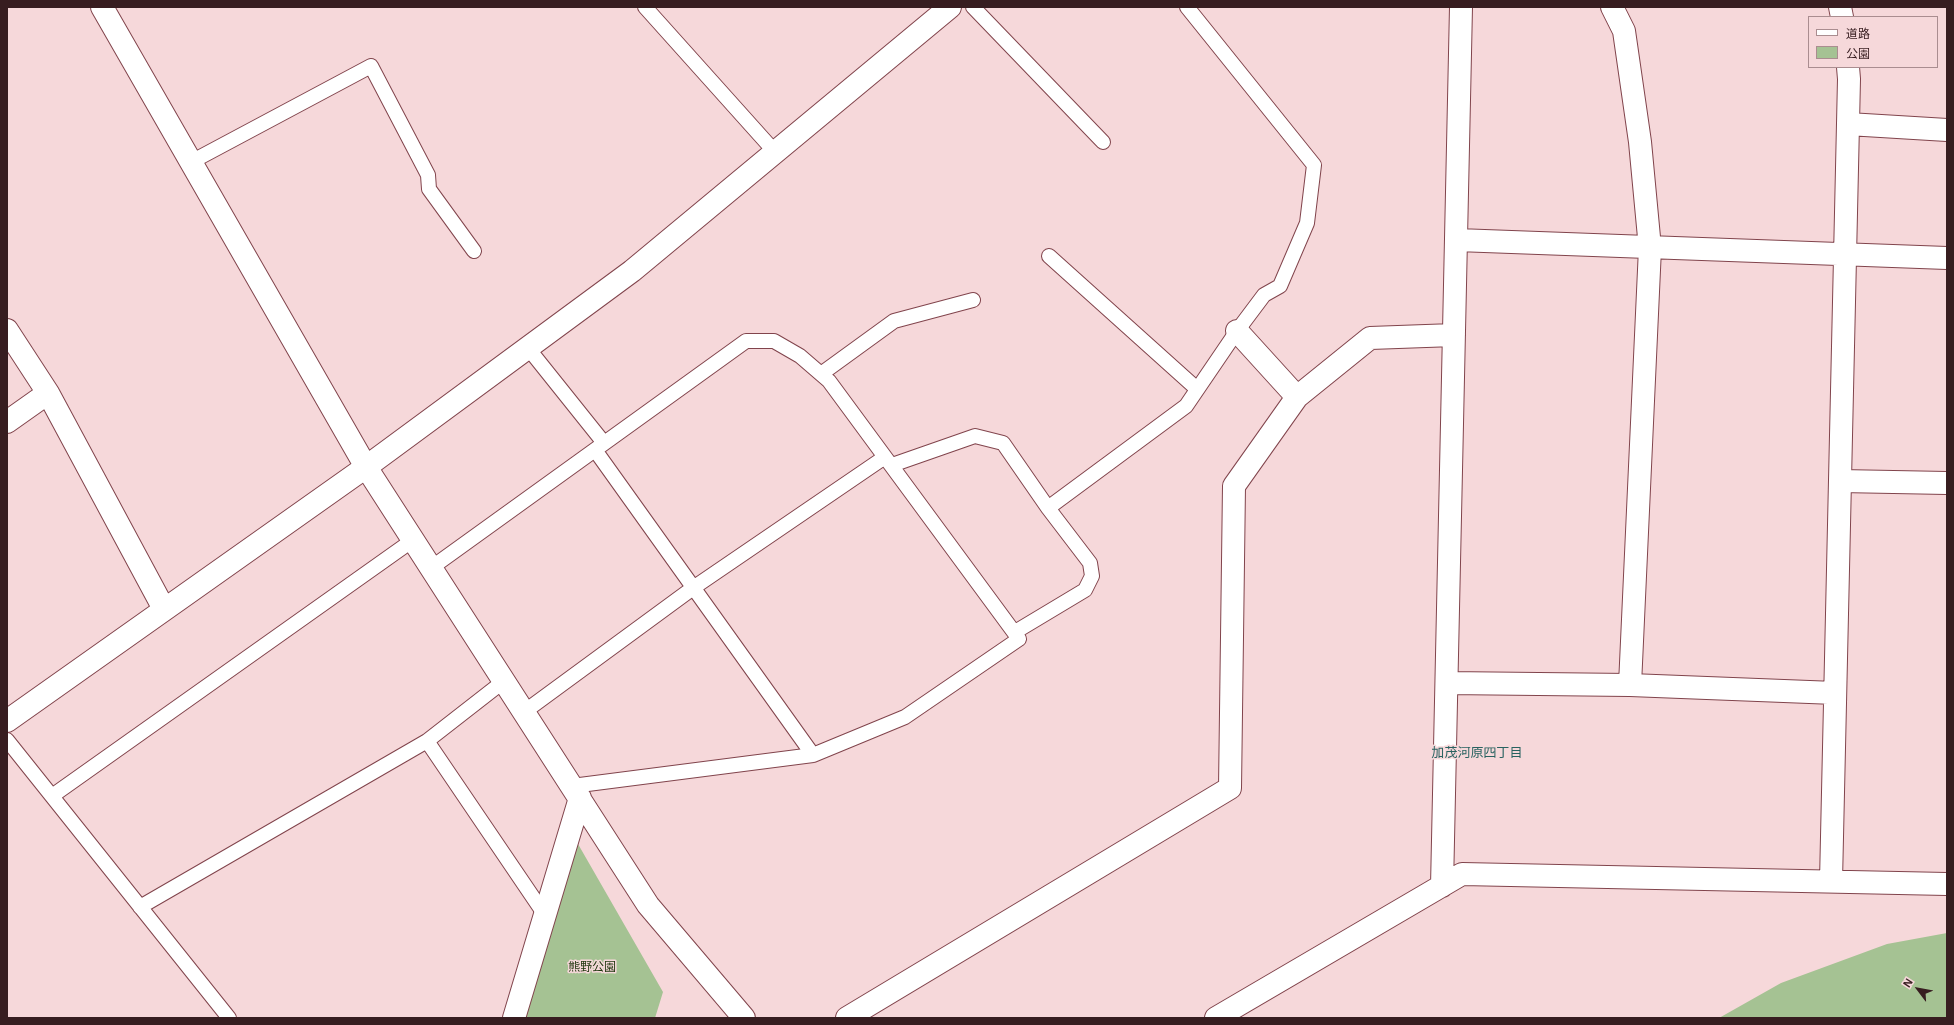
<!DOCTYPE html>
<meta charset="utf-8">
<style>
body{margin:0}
#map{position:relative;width:1954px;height:1025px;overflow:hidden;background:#f6d8da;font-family:Helvetica,"Noto Sans JP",sans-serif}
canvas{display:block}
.frame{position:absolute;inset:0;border:8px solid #371d20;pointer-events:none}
.legend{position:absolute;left:1808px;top:16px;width:130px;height:52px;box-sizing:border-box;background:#f6d8da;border:1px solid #aa8d90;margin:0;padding:5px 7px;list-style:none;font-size:12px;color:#371d20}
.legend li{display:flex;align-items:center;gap:8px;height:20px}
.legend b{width:20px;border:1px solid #aa8d90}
.north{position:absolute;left:1898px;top:969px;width:40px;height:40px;-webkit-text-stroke:3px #f6d8da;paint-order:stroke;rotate:302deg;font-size:11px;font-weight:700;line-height:16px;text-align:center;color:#371d20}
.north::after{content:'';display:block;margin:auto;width:14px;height:18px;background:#371d20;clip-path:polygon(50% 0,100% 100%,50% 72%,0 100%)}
</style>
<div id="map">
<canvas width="1954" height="1025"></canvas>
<div class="frame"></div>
<ul class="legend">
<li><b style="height:5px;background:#fff"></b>道路</li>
<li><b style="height:11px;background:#a5c293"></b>公園</li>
</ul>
<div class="north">N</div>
</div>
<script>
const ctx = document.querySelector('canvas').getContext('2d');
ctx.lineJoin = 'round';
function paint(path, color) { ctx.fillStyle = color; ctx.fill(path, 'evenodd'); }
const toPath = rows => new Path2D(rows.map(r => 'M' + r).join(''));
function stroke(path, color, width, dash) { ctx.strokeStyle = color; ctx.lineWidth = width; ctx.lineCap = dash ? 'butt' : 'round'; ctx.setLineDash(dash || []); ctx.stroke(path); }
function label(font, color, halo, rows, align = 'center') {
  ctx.font = font + ' Helvetica,"Noto Sans JP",sans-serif'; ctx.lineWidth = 3; ctx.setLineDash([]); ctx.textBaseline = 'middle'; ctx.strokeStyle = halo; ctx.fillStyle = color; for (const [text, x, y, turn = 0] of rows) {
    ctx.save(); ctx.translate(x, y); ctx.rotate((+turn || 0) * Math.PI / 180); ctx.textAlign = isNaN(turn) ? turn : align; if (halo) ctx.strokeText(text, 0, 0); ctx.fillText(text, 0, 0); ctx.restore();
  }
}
paint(toPath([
 [578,844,663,992,655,1018,525,1018],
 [1947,933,1947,1018,1719,1018,1781,983,1887,944]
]), '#a5c293');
const service = toPath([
 [645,7,775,152],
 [973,7,1103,142],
 [191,162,371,66,428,175,429,189,474,251],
 [1049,256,1197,389],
 [528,348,604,443],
 [821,374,894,321,973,300],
 [595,450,813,755],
 [892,465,975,436,1003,443,1048,508,1090,563,1092,576,1085,590,1015,632],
 [1048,508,1186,406,1237,331,1264,295,1280,286,1307,223,1314,165,1187,7],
 [431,568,746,341,774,341,800,356,829,381,1019,639,905,717,813,755,572,786],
 [524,712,693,588,885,457],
 [7,740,229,1018],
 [427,741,545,915],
 [52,796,413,540],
 [140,907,427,741,504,681]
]);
const minor = toPath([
 [102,7,366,467,648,905,744,1018],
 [1612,7,1624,31,1640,142,1650,248,1630,685],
 [1840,7,1842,17],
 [1848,124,1947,130],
 [1457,240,1947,258],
 [7,330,48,393,164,609],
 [1237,331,1297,397],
 [7,422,48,393],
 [1840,481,1947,483],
 [1447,683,1630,685,1835,693],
 [1831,881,1849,79,1848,67],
 [1442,886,1461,7],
 [514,1018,580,798],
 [847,1018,1230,788,1234,486,1297,397,1370,338,1454,335],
 [1216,1018,1462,874,1947,884]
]);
const tertiary = toPath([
 [7,721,366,467,632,271,950,7]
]);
stroke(service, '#81444c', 16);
stroke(minor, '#81444c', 24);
stroke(tertiary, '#81444c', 24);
stroke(service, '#fff', 14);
stroke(minor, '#fff', 22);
stroke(tertiary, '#fff', 22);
label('12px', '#21370f', '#f6d8da', [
 ["熊野公園",592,968]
]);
label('13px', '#286260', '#f6d8da', [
 ["加茂河原四丁目",1477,753]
]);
</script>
